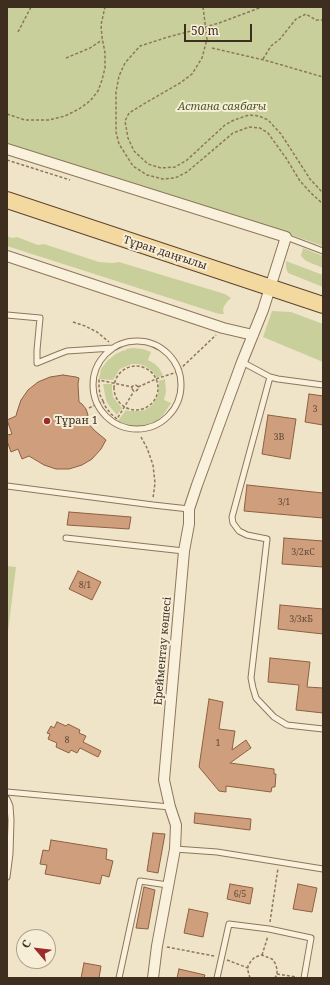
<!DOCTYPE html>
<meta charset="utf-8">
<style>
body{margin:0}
#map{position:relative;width:330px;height:985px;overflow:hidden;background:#f0e4c8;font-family:"Noto Serif",serif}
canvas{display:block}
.frame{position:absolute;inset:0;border:8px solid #3d2e20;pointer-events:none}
.north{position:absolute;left:16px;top:929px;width:40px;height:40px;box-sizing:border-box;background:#f7eed8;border:1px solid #ada18e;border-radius:50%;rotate:298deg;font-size:11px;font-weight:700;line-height:16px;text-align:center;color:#3d2e20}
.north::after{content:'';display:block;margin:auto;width:14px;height:18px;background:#9e2a2b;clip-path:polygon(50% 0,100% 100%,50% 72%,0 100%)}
.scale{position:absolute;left:184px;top:24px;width:68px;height:18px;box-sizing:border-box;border:2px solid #3d2e20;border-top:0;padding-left:5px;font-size:12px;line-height:14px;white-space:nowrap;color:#3d2e20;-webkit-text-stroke:3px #f7eed8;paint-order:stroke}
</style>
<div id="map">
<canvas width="330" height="985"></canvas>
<div class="frame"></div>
<div class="north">С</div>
<div class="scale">50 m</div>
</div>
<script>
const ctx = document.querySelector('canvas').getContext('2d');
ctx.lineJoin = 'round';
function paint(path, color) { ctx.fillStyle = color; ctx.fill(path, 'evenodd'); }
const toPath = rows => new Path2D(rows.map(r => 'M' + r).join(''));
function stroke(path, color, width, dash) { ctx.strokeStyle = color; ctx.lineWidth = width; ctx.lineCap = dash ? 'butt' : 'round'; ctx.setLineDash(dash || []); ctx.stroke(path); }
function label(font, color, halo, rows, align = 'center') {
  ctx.font = font + ' "Noto Serif",serif'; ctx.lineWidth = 4; ctx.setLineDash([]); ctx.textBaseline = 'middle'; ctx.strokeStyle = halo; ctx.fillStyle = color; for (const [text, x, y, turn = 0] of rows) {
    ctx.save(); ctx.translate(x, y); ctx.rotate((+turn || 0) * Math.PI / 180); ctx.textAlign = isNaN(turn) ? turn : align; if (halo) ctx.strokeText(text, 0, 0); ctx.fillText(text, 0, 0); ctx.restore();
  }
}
paint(toPath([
 [7,7,323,7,323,246,240,217,7,144],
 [7,236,12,238,17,237,38,245,44,244,99,262,113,263,119,262,225,294,231,298,228,301,224,306,223,310,224,314,219,314,7,246],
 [303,248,323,256,323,268,306,261,301,256],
 [286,261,323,275,323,287,288,273,286,268],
 [272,311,291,312,323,324,323,362,263,337],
 [133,348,143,349,151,352,148,360,155,364,159,368,163,375,157,378,152,371,145,366,138,364,132,364,120,369,113,380,99,379,101,369,108,360,116,354,124,350,124,351,126,350,126,349],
 [165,379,166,392,164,400,171,403,164,414,157,421,146,426,133,427,123,425,117,422,126,410,130,411,139,411,145,410,151,406,155,401,158,395,159,384,158,381],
 [103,384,112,384,112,390,113,397,117,402,122,408,117,415,110,407,106,400],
 [7,566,16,567,7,640]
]), '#c9cf9b');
const building = toPath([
 [63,375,76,377,79,378,78,384,79,402,82,404,86,409,88,415,86,421,94,430,106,440,101,449,92,459,82,465,69,469,56,469,44,465,29,456,22,459,18,449,11,452,7,441,7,435,12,434,7,420,16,416,17,412,21,400,28,390,38,382,50,377,63,375],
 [309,394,323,396,323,425,305,422,309,394],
 [268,415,296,419,290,459,262,454,268,415],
 [247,485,323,493,323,518,244,511,247,485],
 [69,512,131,517,129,529,67,525,69,512],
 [284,538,323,541,323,567,282,564,284,538],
 [78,571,101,582,92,600,69,589,78,571],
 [280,605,323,609,323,634,278,629,280,605],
 [270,658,310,662,307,687,323,688,323,713,296,710,299,685,268,682,270,658],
 [209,699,223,702,219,729,235,731,232,750,246,740,251,748,230,763,274,769,274,774,276,774,275,787,272,787,271,792,226,786,226,792,219,791,199,767,209,699],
 [57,722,66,726,68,724,80,730,79,733,86,736,83,742,101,751,98,757,80,748,77,753,71,750,69,753,56,747,57,743,48,739,50,734,47,733,51,726,54,728,57,722],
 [195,813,251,819,250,830,194,823,195,813],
 [153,833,165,834,158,873,147,871,153,833],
 [51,840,107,849,106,859,113,861,109,877,102,875,100,884,45,874,47,865,40,864,43,850,49,851,51,840],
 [230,884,253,888,250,904,227,899,230,884],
 [298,884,317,888,312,912,293,909,298,884],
 [144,887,155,890,148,929,136,928,144,887],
 [189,909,208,913,203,937,184,933,189,909],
 [84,963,101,966,99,978,81,978,84,963],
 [179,969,205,975,204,978,177,978,179,969]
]);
paint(building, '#cf9f7d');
stroke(building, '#8d5f41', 1);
const lane = toPath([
 [286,237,323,251],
 [7,315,40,318,37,350,37,363,59,354,67,351,113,348],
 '93 385a44 44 0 1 1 88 0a44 44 0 1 1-88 0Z',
 [242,362,270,377,278,379,323,385],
 [270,377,232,517,233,523,239,531,247,535,267,539,251,678,253,688,256,698,274,717,287,725,323,729],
 [7,486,153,505,189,509],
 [66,538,184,551],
 [7,792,170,807],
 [7,799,10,806,11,820,10,854,7,877],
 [175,849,217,852,323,869],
 [119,978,140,881,168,885],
 [217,978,229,924,269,929,311,938,304,978]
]);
const street = toPath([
 [7,149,286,237,263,310,242,362,197,485,189,509,189,524,184,551,164,780,170,807,176,825,175,849,157,946,153,978],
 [7,256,223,328,253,335]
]);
const primary = toPath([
 [7,200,323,305]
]);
stroke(lane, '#8d765c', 7);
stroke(street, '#8d765c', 12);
stroke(primary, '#5b4430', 18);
stroke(toPath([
 [203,7,207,39,202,58,192,74,180,83,147,102,129,113,125,121,128,138,134,151,148,164,161,168,175,167,187,160,225,125,234,120,249,115,259,116,268,120,281,134,310,179,323,193],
 [219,23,262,7],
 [195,30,168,37,140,46,125,63,119,76,116,92,116,132,119,144,133,166,147,175,163,179,175,178,187,172,233,133,249,127,260,128,268,133,286,158,300,181,311,193,323,204],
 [18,32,31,7],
 [212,48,268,61,323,77],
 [66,58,90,48,102,40],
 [263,59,271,46,280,39,296,19,306,14,316,20,323,20],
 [7,114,25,120,49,120,65,116,79,109,90,101,98,91,102,80,105,68,105,53,102,37,101,25,105,7],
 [7,160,70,180],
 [73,322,85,326,97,332,109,342],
 '114 388a22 22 0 1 1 44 0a22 22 0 1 1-44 0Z',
 '132 388a3 3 0 1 1 6 0a3 3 0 1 1-6 0Z',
 [138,387,156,379,177,372,216,335],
 [103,401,105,406,111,414,117,419,134,391],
 [89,408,103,401,100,395,99,387,99,380,132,387],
 [141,437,147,448,153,465,155,483,153,498],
 [270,922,278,868],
 [167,947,214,956],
 [262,955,268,936],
 [227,960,248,968],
 [277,974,297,977],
 [250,978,248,971,248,966,251,961,255,957,262,955,272,959,275,963,277,969,277,974,275,978]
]), '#8d765c', 1.5, [3, 2]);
stroke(lane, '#faf1dc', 5);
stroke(street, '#faf1dc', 10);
stroke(primary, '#f3d9a0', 16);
stroke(toPath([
 [195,30,219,23]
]), '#8d765c', 1.5, [3, 2]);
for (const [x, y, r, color] of [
 [47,421,4,"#9e2a2b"]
]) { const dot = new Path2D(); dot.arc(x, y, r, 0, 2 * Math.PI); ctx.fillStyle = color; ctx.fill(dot); stroke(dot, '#f7eed8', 1.5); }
label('9px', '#624a37', null, [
 ["3",315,409],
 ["3В",279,437],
 ["3/1",284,502],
 ["3/2кC",303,552],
 ["8/1",85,585],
 ["3/3кБ",301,619],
 ["8",67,740],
 ["1",218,743],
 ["6/5",240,894]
]);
label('italic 11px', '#4d5a26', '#f7eed8', [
 ["Астана саябағы",222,107]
]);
label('11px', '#3d2e20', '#f7eed8', [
 ["Тұран даңғылы",165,253,18],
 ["Ерейментау көшесі",163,651,-85]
]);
label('11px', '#3d2e20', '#f7eed8', [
 ["Тұран 1",55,421]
], 'left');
</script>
